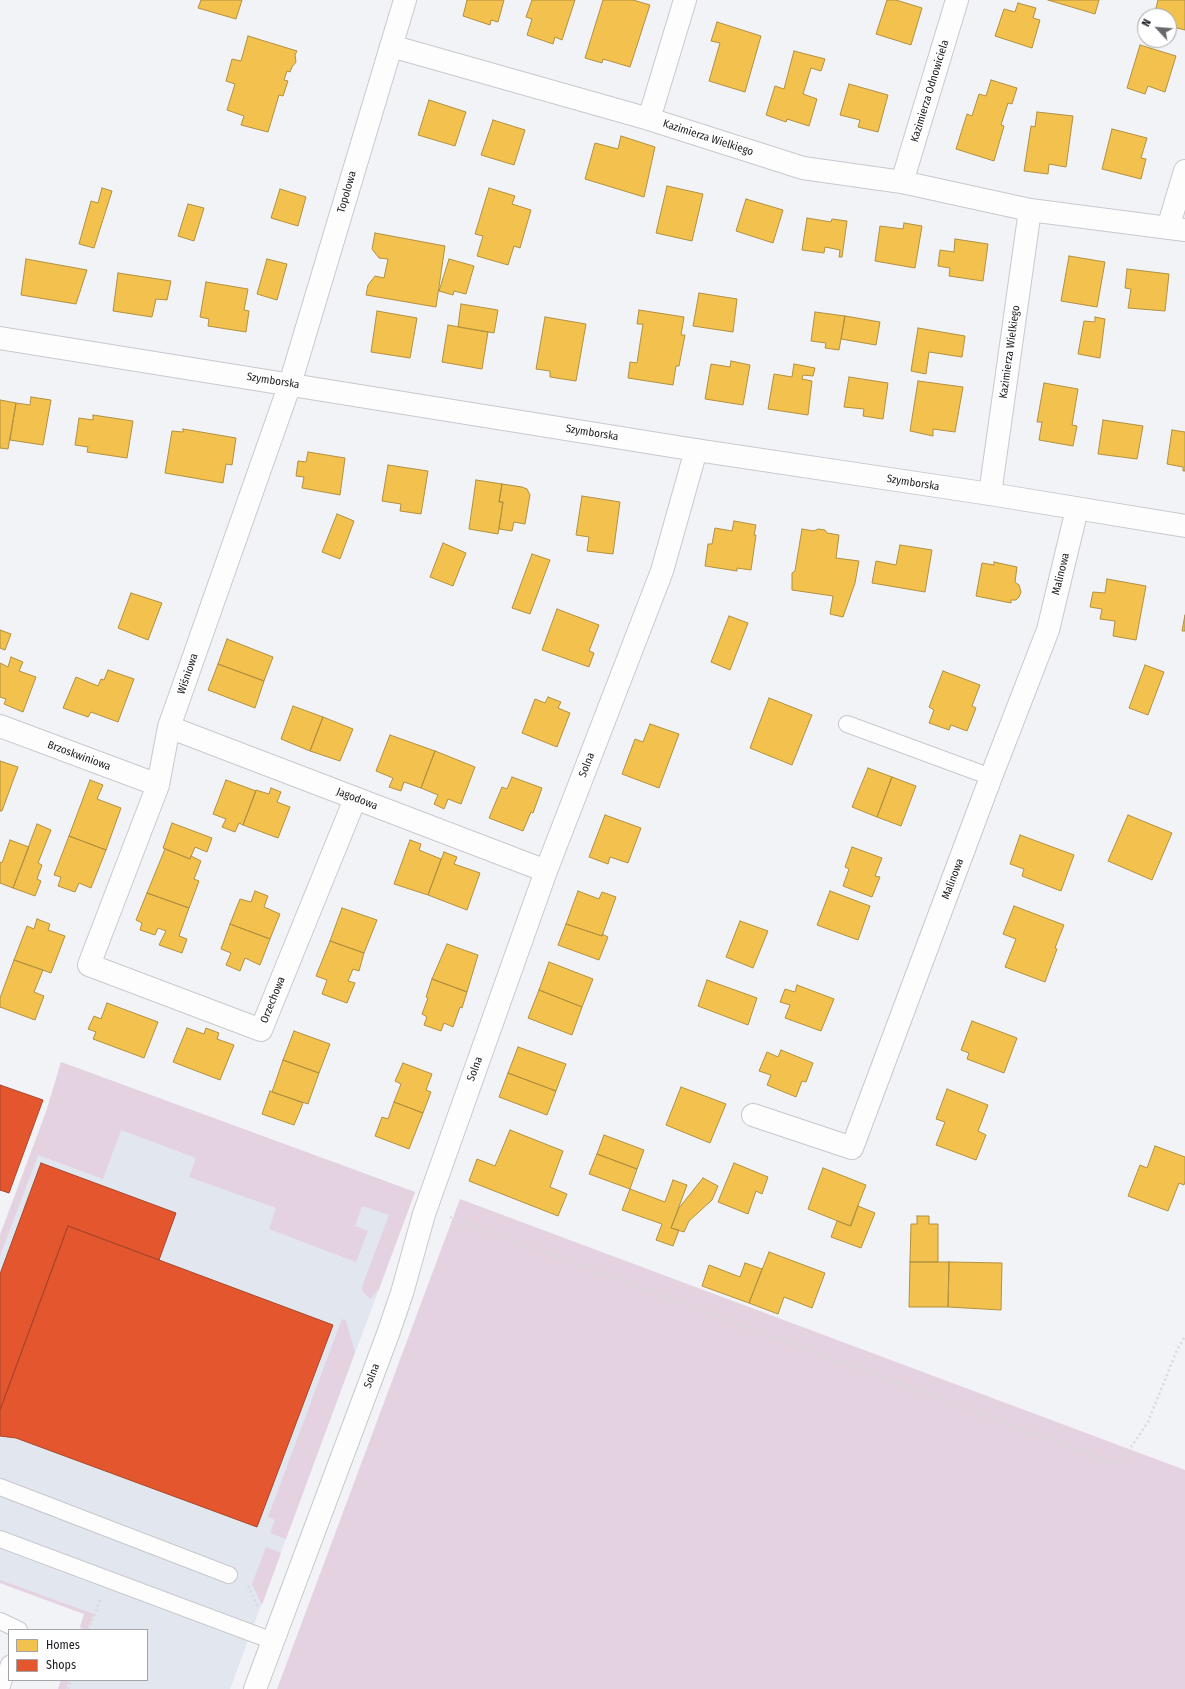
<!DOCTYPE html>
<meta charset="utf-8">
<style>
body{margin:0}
#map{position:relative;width:1185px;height:1689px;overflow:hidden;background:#f1f3f7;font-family:"Fira Sans Condensed",sans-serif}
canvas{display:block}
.legend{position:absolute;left:8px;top:1629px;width:140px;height:52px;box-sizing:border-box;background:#fff;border:1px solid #a4a5a6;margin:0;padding:5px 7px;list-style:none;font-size:12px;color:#1b1d20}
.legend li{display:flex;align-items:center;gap:8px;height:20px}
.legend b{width:20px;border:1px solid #a4a5a6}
.north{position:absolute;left:1137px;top:8px;width:40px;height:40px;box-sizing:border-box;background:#fff;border:1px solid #a4a5a6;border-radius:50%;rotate:296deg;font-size:11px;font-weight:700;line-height:16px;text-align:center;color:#1b1d20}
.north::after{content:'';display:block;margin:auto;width:14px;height:18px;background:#66686b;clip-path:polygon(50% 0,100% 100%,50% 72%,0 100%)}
</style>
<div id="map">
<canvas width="1185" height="1689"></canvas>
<ul class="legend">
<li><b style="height:11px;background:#f2c14e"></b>Homes</li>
<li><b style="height:11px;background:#e4572e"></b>Shops</li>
</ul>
<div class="north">N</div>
</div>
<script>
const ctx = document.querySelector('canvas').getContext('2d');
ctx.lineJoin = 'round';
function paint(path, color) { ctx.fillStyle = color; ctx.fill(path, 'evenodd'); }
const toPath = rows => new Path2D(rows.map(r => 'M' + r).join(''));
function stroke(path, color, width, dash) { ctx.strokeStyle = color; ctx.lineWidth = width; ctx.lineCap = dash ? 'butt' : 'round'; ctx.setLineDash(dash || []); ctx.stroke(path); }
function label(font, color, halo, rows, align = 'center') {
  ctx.font = font + ' "Fira Sans Condensed",sans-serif'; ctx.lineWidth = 4; ctx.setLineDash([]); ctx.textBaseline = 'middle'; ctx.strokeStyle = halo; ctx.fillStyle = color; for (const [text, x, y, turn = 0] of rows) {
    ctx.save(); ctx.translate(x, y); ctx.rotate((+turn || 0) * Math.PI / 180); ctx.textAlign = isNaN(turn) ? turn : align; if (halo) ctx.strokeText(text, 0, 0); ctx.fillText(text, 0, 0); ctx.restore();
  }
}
paint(toPath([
 [61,1062,415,1192,230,1689,58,1689,61,1680,147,1680,147,1630,79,1630,84,1614,0,1583,0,1235,46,1112]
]), '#e1e6ef');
paint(toPath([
 [61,1062,415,1192,379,1289,370,1299,362,1291,362,1287,389,1215,362,1206,355,1226,368,1231,356,1262,269,1229,276,1208,189,1177,196,1158,121,1130,103,1179,38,1155,0,1256,0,1235,46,1112],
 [460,1199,1185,1470,1185,1689,277,1689],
 [342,1319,346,1321,355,1352,286,1539,270,1533,275,1520,268,1517],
 [266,1547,281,1553,262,1605,252,1584],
 [0,1580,94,1614,87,1630,80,1627,84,1614,0,1583],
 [61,1680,69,1680,66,1689,58,1689]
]), '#e4d2e1');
const homes = toPath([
 [201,0,242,0,236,19,198,8,201,0],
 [467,0,504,0,498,22,491,20,490,25,463,16,467,0],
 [532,0,575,0,562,40,555,37,553,44,527,35,532,19,526,17,532,0],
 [603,0,633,0,650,5,630,67,603,59,602,63,585,58,603,0],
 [887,0,896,0,922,8,911,45,876,34,887,0],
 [1048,0,1099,0,1095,14,1048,0],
 [1158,0,1185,0,1185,30,1169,26,1169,16,1154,16,1158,0],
 [1018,3,1036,8,1033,18,1040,20,1032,48,995,36,1004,9,1015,12,1018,3],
 [717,22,761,36,745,92,709,81,720,43,711,41,717,22],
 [248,36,297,51,295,55,296,62,292,67,290,72,287,71,284,80,288,81,283,96,279,95,268,132,241,125,244,116,227,110,235,84,226,81,232,59,241,61,248,36],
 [1140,45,1176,56,1165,92,1148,86,1145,94,1127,88,1140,45],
 [794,51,825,59,821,71,811,68,803,94,817,99,809,126,787,119,786,122,766,115,775,86,784,89,794,51],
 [991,80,1017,88,1012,104,1008,103,1001,125,1004,126,994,161,956,149,967,114,972,116,979,94,986,96,991,80],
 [849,84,888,95,878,132,858,127,860,120,840,115,849,84],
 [429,100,466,112,455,146,418,135,429,100],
 [1037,112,1073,116,1066,167,1049,164,1048,174,1024,171,1031,126,1035,127,1037,112],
 [493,120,525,130,514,165,481,155,493,120],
 [1112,129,1147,138,1141,158,1146,159,1141,179,1102,169,1112,129],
 [621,136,655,147,644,197,585,179,595,143,618,149,621,136],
 [667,186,703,194,692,241,656,233,667,186],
 [102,188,112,191,94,248,79,244,91,201,98,203,102,188],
 [489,188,515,196,512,204,531,210,520,248,514,246,508,265,477,256,483,236,475,234,489,188],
 [280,189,306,197,298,226,271,218,280,189],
 [746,199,783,210,773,243,736,231,746,199],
 [188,204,204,208,194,241,178,236,188,204],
 [807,218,831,222,832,219,847,221,842,257,839,257,840,250,825,247,824,253,802,250,807,218],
 [904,223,922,226,915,268,875,261,880,226,903,229,904,223],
 [375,233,445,246,436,307,366,295,368,285,375,276,384,278,388,259,379,258,372,249,375,233],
 [955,239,988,244,983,281,949,276,950,268,938,266,940,250,954,252,955,239],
 [1069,256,1105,262,1097,307,1061,301,1069,256],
 [26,259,87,270,76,304,21,295,26,259],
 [267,259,287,264,277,300,257,294,267,259],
 [449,259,474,266,466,294,454,291,453,295,439,291,449,259],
 [1127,269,1169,274,1165,311,1128,308,1131,289,1125,288,1127,269],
 [118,273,171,281,167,300,156,299,152,317,113,311,118,273],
 [206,282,248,289,244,310,249,311,246,332,208,326,209,319,200,317,206,282],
 [699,293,737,299,733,332,693,326,699,293],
 [461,304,498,310,494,333,458,327,461,304],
 [639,310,684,317,681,335,685,335,679,366,676,366,673,385,628,378,630,362,637,363,643,324,637,324,639,310],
 [377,311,417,318,410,358,371,352,377,311],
 [815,312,845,316,839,350,825,348,826,343,811,341,815,312],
 [845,316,880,322,876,345,841,339,845,316],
 [545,317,586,324,576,381,550,377,550,371,536,369,545,317],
 [1095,317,1105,319,1100,358,1078,354,1084,321,1095,322,1095,317],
 [448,325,488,332,482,369,442,362,448,325],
 [918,328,965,336,962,357,929,352,926,374,911,371,918,328],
 [731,361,750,365,743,405,705,399,711,364,730,367,731,361],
 [794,364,815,368,813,376,803,375,802,379,812,381,808,415,768,409,774,374,792,377,794,364],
 [849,377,888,383,883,419,863,416,864,409,844,407,849,377],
 [918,381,963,387,955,432,933,429,933,436,910,431,918,381],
 [1044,383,1078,389,1072,425,1077,426,1073,446,1039,440,1042,422,1037,422,1044,383],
 [31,397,51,400,43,445,10,440,16,403,30,405,31,397],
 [0,400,16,403,8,449,0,448,0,400],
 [93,415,133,421,127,458,87,452,88,447,75,445,79,418,93,420,93,415],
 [1103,420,1143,426,1137,459,1098,454,1103,420],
 [183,429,236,438,232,465,226,464,223,483,165,473,172,431,183,432,183,429],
 [1172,430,1185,432,1185,471,1183,471,1183,467,1167,464,1172,430],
 [308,452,345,458,340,495,302,488,304,477,296,476,298,461,306,462,308,452],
 [388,465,428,471,421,514,400,511,401,504,382,501,388,465],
 [476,480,502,484,499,502,503,502,498,534,469,529,476,480],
 [502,484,522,487,527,489,530,495,525,524,514,522,512,531,499,529,503,502,499,502,502,484],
 [582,496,620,502,613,554,587,551,589,537,576,535,582,496],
 [337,514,354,521,340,559,322,552,337,514],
 [734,521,756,525,754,535,756,535,751,570,737,568,737,571,705,566,708,544,712,544,715,528,732,531,734,521],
 [802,529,814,531,818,529,825,530,827,533,839,535,836,558,859,561,855,583,843,617,830,614,833,596,792,590,792,573,795,571,802,529],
 [443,543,466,553,453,586,430,577,443,543],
 [900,545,932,550,925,592,872,583,876,561,896,565,900,545],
 [532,554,550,560,530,614,512,608,532,554],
 [994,562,1017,567,1015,582,1019,585,1021,592,1019,597,1016,600,1011,600,1011,603,976,596,982,563,994,565,994,562],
 [1107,579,1146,586,1136,640,1113,636,1115,621,1100,619,1102,609,1090,607,1093,592,1105,593,1107,579],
 [131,593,162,603,148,640,118,628,131,593],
 [557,609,599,625,589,651,594,653,589,667,542,650,557,609],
 [1185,615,1185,631,1182,631,1185,615],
 [729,616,748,623,730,670,711,662,729,616],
 [0,630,11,634,5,650,0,648,0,630],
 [227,639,273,657,264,681,218,664,227,639],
 [11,657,23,662,19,671,36,677,23,712,4,704,6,699,0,697,0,663,8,667,11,657],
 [218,664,264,681,255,708,208,690,218,664],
 [1145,665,1164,672,1148,715,1129,708,1145,665],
 [108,670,134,679,118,722,91,712,88,717,63,708,76,677,98,686,101,679,104,680,108,670],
 [943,671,980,685,972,706,976,708,967,731,951,725,949,730,929,723,934,710,929,707,943,671],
 [548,697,561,702,558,708,570,713,557,747,522,733,535,699,545,703,548,697],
 [769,698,812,715,792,765,750,748,769,698],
 [293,706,323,717,310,751,281,739,293,706],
 [323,717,353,729,340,761,310,751,323,717],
 [650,724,679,734,659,788,622,774,635,739,643,742,650,724],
 [390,735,435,751,421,788,404,782,401,791,389,787,393,778,376,771,390,735],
 [435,751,475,767,461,804,448,799,444,809,434,804,438,795,421,788,435,751],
 [0,761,18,767,2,811,0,811,0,761],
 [868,768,892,777,877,817,852,807,868,768],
 [512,777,542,788,533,813,531,812,523,831,489,818,502,787,507,789,512,777],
 [892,777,916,786,901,826,877,817,892,777],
 [90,780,103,785,97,799,121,808,106,850,69,836,90,780],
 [226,780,256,791,243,825,239,823,235,832,222,827,226,819,213,814,226,780],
 [271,788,281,792,277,802,290,807,278,838,243,825,256,790,269,794,271,788],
 [605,815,641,828,628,863,610,857,608,864,589,857,605,815],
 [1128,815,1172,833,1152,880,1108,861,1128,815],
 [172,823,212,838,207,852,195,847,190,859,163,848,172,823],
 [37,824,51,830,38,863,42,865,37,879,41,881,35,896,13,888,37,824],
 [1020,835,1074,855,1061,891,1022,876,1024,869,1010,864,1020,835],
 [69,836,106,850,91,888,79,883,75,892,58,886,61,877,54,875,69,836],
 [10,840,29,847,13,888,0,883,0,862,2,863,10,840],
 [410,840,421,844,419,850,441,859,428,895,394,884,410,840],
 [852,847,882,858,875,876,880,877,872,897,843,886,849,869,845,867,852,847],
 [165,849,190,859,191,856,201,861,194,879,199,881,189,908,147,893,165,849],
 [444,852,457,857,454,864,480,873,467,910,428,895,444,852],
 [255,891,268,896,264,907,280,914,270,939,230,924,240,899,251,902,255,891],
 [578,891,599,899,602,892,616,897,602,936,566,924,578,891],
 [830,891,870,906,858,940,817,925,830,891],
 [147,893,189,908,179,936,187,939,182,953,159,945,166,931,158,928,155,935,140,930,142,923,136,920,147,893],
 [1014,906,1064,925,1055,948,1057,949,1045,982,1005,967,1016,939,1003,934,1014,906],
 [342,908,377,920,364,953,330,941,342,908],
 [37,919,50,924,48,930,65,936,51,973,14,960,27,926,34,929,37,919],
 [740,921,768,931,753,968,726,957,740,921],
 [230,924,270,939,260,965,245,958,240,971,226,965,231,953,221,949,230,924],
 [566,924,602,936,602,934,608,937,599,960,558,945,566,924],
 [330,941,364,953,359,971,353,969,348,981,355,983,347,1003,322,994,327,980,316,976,330,941],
 [447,944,478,955,467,992,432,979,447,944],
 [14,960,43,970,34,992,44,996,35,1020,0,1007,0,998,14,960],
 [549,962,593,979,582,1007,539,990,549,962],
 [432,979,467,992,462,1008,460,1007,453,1027,444,1023,441,1031,424,1025,427,1017,422,1014,428,998,426,997,432,979],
 [707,980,757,998,748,1025,698,1006,707,980],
 [797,985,834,999,821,1031,785,1018,790,1005,780,1002,785,989,795,992,797,985],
 [539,990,582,1007,572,1035,528,1018,539,990],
 [107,1003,158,1022,144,1058,93,1039,96,1032,88,1029,94,1016,101,1019,107,1003],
 [972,1021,1017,1038,1004,1073,967,1059,969,1053,961,1050,972,1021],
 [187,1028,204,1034,206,1028,219,1033,217,1039,234,1045,220,1080,173,1062,187,1028],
 [294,1031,330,1044,319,1073,283,1060,294,1031],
 [518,1047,566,1064,556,1091,508,1073,518,1047],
 [781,1050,813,1063,806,1082,802,1081,796,1097,767,1085,771,1075,759,1071,767,1052,778,1057,781,1050],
 [283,1060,319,1073,308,1104,272,1092,283,1060],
 [403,1063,432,1074,426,1090,431,1092,423,1113,394,1102,401,1084,395,1081,403,1063],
 [508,1073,556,1091,547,1115,499,1097,508,1073],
 [681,1087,726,1104,710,1143,666,1125,681,1087],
 [947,1089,988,1105,978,1131,986,1135,976,1160,936,1145,945,1122,936,1119,947,1089],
 [270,1091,303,1103,294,1125,262,1114,270,1091],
 [394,1102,423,1113,409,1149,375,1136,382,1117,388,1119,394,1102],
 [510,1130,563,1151,550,1187,567,1194,558,1216,469,1181,477,1159,495,1166,510,1130],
 [604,1135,644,1150,637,1169,597,1154,604,1135],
 [1155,1146,1185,1157,1185,1181,1184,1185,1179,1183,1168,1211,1128,1196,1140,1165,1147,1168,1155,1146],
 [597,1154,637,1169,630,1189,589,1174,597,1154],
 [734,1163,768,1177,762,1194,756,1191,748,1214,718,1202,734,1163],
 [823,1168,866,1185,850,1226,808,1209,823,1168],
 [703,1178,718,1186,712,1200,689,1221,684,1232,671,1228,679,1208,703,1178],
 [673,1180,687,1185,671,1228,679,1230,673,1246,656,1240,662,1224,622,1210,630,1189,665,1202,673,1180],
 [858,1206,875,1213,861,1248,831,1237,837,1221,851,1226,858,1206],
 [917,1216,929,1216,929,1224,938,1224,938,1262,910,1262,911,1224,917,1224,917,1216],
 [769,1252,825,1273,812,1308,784,1297,778,1314,749,1303,769,1252],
 [910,1262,949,1262,948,1307,909,1307,910,1262],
 [949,1262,1002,1263,1001,1310,948,1307,949,1262],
 [745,1263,762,1269,749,1303,702,1286,709,1265,740,1277,745,1263]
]);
paint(homes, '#f2c14e');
stroke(homes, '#b29040', 1);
const shops = toPath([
 [0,1085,43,1100,9,1193,0,1190,0,1085],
 [41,1163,176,1213,159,1260,68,1226,0,1410,0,1274,41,1163],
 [68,1226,333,1325,257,1527,16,1438,0,1436,0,1410,68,1226]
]);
paint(shops, '#e4572e');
stroke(shops, '#a8462a', 1);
const service = toPath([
 [847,724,991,777],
 [0,1487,229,1575],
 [0,1539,273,1641],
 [0,1621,19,1630],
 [1,1689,9,1664]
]);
const minor = toPath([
 [391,46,649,119,803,168,902,182,1030,210,1185,230],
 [649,119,685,0],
 [902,182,957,0],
 [1168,228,1185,171],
 [990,494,1030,210],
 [0,726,158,785],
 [169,727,546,871],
 [355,799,261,1030,89,965,158,785,169,727,290,384,405,0],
 [753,1115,852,1148,991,777,1048,630,1077,509],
 [255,1689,388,1334,402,1293,424,1214,546,871,662,571,696,450]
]);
const tertiary = toPath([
 [0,338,696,450,990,494,1185,526]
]);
stroke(service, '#c8c9cd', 18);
stroke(minor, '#c8c9cd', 24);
stroke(tertiary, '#c8c9cd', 24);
stroke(toPath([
 [450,1217,1119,1465,1148,1422,1177,1350,1185,1336],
 [248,1586,258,1607],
 [89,1630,100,1600],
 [68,1689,71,1680]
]), '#d8dadb', 2.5, [2, 3]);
stroke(service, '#fdfdfe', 16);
stroke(minor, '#fdfdfe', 22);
stroke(tertiary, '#fdfdfe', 22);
label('11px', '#1b1d20', '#fff', [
 ["Kazimierza Odnowiciela",930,91,-73],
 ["Kazimierza Wielkiego",708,138,18],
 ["Topolowa",347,192,-74],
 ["Kazimierza Wielkiego",1010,352,-82],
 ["Szymborska",273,381,9],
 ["Szymborska",592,433,9],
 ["Szymborska",913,483,9],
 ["Malinowa",1061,574,-76],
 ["Wiśniowa",188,674,-71],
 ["Brzoskwiniowa",79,756,20],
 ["Solna",587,765,-69],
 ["Jagodowa",357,799,21],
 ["Malinowa",953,879,-69],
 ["Orzechowa",273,1000,-68],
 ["Solna",475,1069,-70],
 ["Solna",372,1376,-69]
]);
</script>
